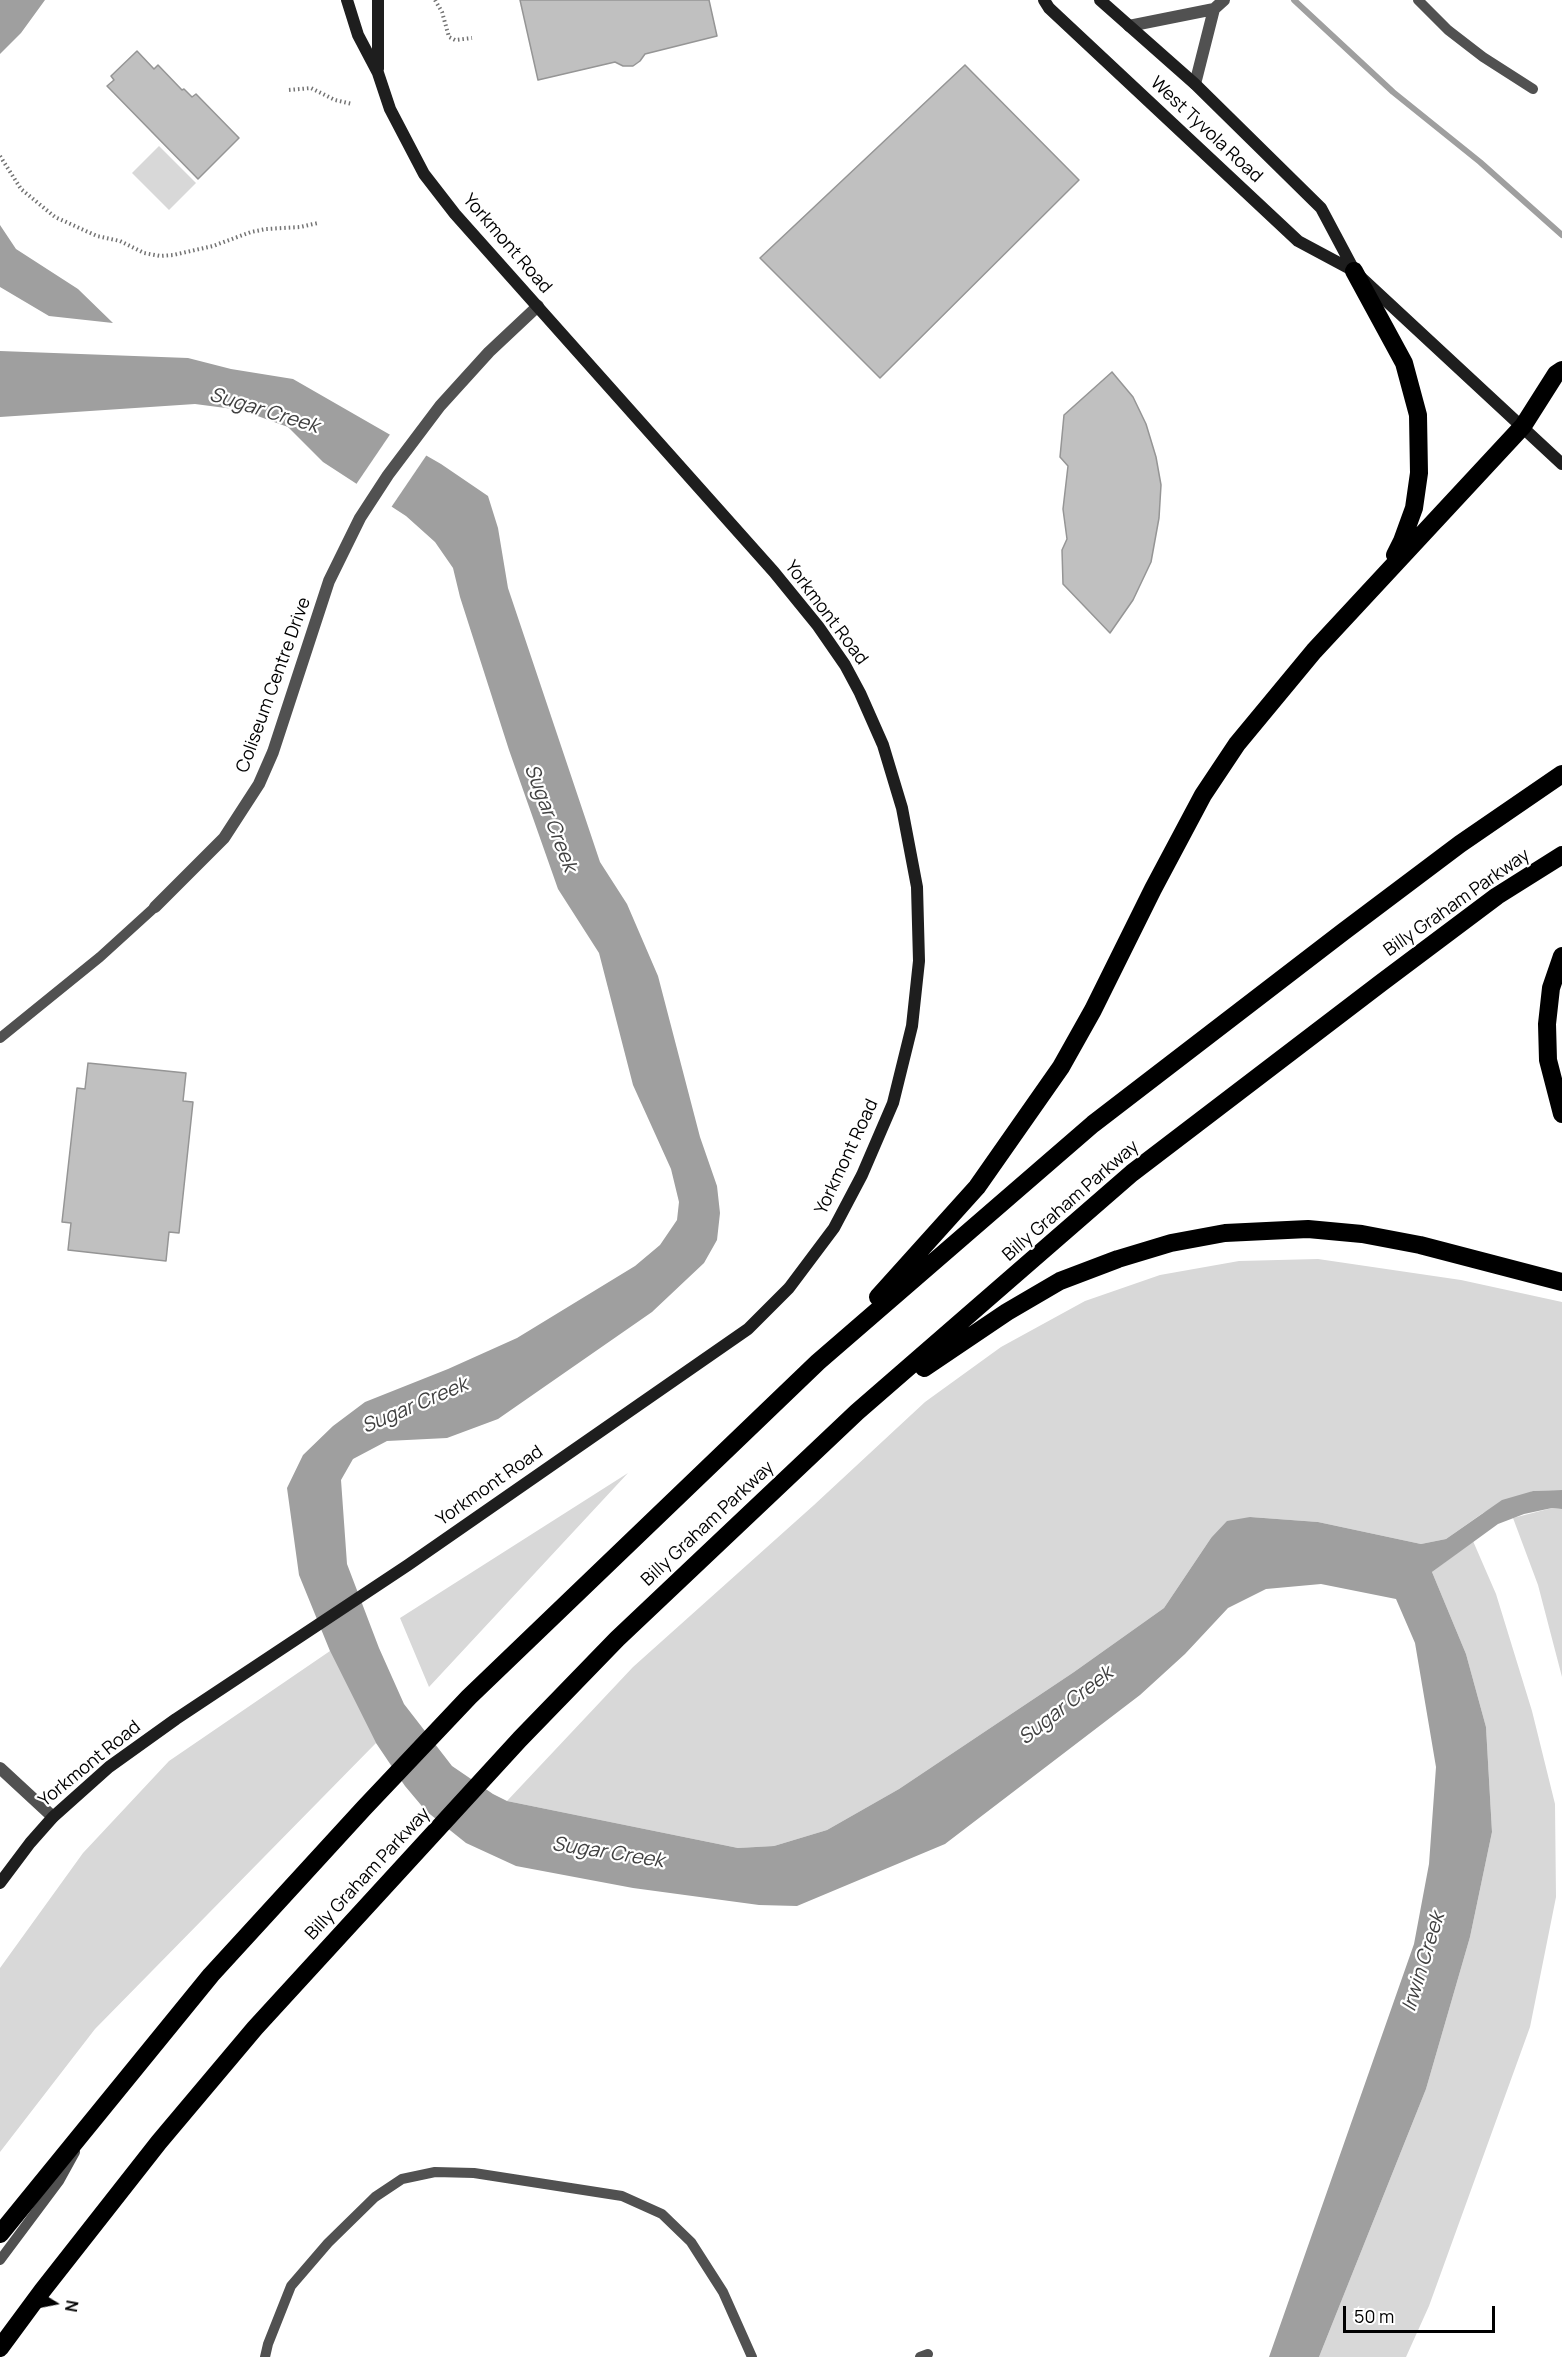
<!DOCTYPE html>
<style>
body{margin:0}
#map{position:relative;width:1562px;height:2357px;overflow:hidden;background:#fff;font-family:Manrope,sans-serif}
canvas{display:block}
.north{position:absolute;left:24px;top:2273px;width:60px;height:60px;-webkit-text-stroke:4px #fff;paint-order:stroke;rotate:100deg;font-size:16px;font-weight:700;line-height:24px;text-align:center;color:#000}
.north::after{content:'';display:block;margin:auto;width:21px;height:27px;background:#000;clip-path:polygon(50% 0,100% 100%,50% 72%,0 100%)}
.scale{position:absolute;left:1343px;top:2306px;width:152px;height:27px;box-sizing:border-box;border:3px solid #000;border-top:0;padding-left:8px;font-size:18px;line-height:21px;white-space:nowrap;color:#000;-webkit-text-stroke:4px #fff;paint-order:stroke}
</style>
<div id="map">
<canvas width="1562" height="2357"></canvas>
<div class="north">N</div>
<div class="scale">50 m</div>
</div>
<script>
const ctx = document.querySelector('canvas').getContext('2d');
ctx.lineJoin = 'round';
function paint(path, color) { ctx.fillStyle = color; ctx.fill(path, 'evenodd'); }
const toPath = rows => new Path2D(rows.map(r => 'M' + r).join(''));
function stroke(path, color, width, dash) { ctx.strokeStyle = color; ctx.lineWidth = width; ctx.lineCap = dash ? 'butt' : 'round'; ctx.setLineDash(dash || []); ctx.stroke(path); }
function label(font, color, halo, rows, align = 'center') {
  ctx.font = font + ' Manrope,sans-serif'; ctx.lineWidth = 4.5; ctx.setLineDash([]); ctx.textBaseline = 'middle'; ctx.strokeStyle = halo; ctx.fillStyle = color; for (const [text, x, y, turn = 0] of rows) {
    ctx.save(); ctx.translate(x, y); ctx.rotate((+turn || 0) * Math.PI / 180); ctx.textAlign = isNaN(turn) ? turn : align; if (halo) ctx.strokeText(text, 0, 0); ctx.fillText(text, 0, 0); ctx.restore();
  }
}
paint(toPath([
 [159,146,196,183,169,210,132,173],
 [1318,1259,1461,1280,1562,1302,1562,1490,1533,1491,1483,1513,1446,1539,1421,1544,1318,1522,1250,1517,1211,1538,1164,1608,1074,1672,899,1789,827,1830,774,1846,738,1848,507,1801,633,1667,814,1505,925,1402,1001,1347,1085,1301,1160,1275,1239,1261],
 [628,1473,429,1687,400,1618],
 [1552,1508,1562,1509,1562,1677,1538,1585,1513,1518],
 [1473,1541,1496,1594,1532,1711,1555,1804,1556,1897,1530,2027,1429,2306,1406,2357,1319,2357,1426,2089,1470,1937,1492,1832,1486,1727,1466,1654,1432,1572],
 [330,1651,376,1743,95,2029,0,2152,0,1968,83,1853,169,1761]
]), '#d8d8d8');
paint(toPath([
 [0,0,45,0,21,33,0,54],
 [0,225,16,249,78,289,113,323,49,316,0,287],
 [0,351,188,358,231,369,293,379,441,464,488,496,498,528,508,588,600,862,627,904,658,976,700,1137,717,1186,720,1213,717,1240,704,1263,652,1312,498,1419,447,1438,387,1441,353,1459,341,1480,347,1564,379,1648,404,1704,452,1766,493,1794,507,1801,738,1848,774,1846,827,1830,899,1789,1074,1672,1164,1608,1211,1538,1227,1521,1250,1517,1318,1522,1421,1544,1446,1539,1502,1500,1533,1491,1562,1490,1562,1509,1552,1508,1524,1514,1498,1524,1432,1572,1466,1654,1486,1727,1492,1832,1470,1937,1426,2089,1319,2357,1269,2357,1414,1944,1429,1864,1436,1767,1415,1643,1396,1599,1321,1584,1266,1589,1228,1608,1185,1654,1140,1695,945,1844,797,1906,759,1905,633,1888,516,1866,466,1843,426,1811,405,1786,376,1743,330,1651,299,1575,287,1488,303,1455,333,1426,365,1402,448,1369,517,1338,635,1266,660,1245,677,1220,679,1202,671,1169,633,1085,599,953,558,889,509,750,460,597,453,568,435,542,406,516,323,462,288,427,241,410,195,404,0,417]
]), '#9f9f9f');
paint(toPath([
 [391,433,428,453,390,509,355,486]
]), '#fff');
stroke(toPath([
 [1294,0,1393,92,1480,162,1562,235]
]), '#9f9f9f', 6);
const building = toPath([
 [520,0,709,0,717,36,645,54,640,61,633,66,623,66,615,62,538,80,520,0],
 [137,51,154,69,158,65,182,90,184,89,192,97,196,94,239,138,198,179,107,86,114,80,111,76,137,51],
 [965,65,1079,180,880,378,760,258,965,65],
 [1112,372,1133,397,1146,424,1156,457,1161,485,1159,518,1151,562,1133,600,1110,633,1063,584,1062,550,1067,539,1063,509,1068,466,1060,457,1064,415,1112,372],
 [88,1063,186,1073,183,1101,193,1102,179,1233,169,1232,166,1261,68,1250,71,1223,62,1222,77,1088,85,1089,88,1063]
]);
paint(building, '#c0c0c0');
stroke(building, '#959595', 1.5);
stroke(toPath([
 [435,0,442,12,449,37,455,40,472,38],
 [289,90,311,88,335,100,352,104],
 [0,156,21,189,55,217,97,236,120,241,144,253,160,256,173,255,213,246,251,232,266,229,300,227,318,223]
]), '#737373', 4, [1.5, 3]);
stroke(toPath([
 [1418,0,1448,30,1483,57,1533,89],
 [0,1038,100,957,155,907],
 [0,2260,59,2181,75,2152],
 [265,2357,268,2344,291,2286,328,2243,375,2197,402,2179,435,2172,474,2173,622,2196,662,2214,691,2242,723,2292,752,2357],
 [920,2357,928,2354]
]), '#515151', 10);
stroke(toPath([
 [1129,26,1214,9,1224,0],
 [1195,84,1214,9],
 [155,907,224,838,259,784,273,752,329,581,360,518,388,475,440,406,489,352,538,306],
 [0,1768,53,1817]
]), '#515151', 12);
stroke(toPath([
 [378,0,378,69],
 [1044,0,1049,8,1298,241,1354,271,1562,464],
 [1100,0,1195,84,1321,208,1354,270],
 [0,1883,30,1843,53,1817,109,1767,176,1719,408,1565,748,1329,789,1288,834,1228,862,1175,893,1103,912,1026,919,961,917,887,902,808,883,745,860,693,845,665,818,626,774,572,455,214,424,174,390,109,378,73,358,35,347,0]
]), '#1e1e1e', 12);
stroke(toPath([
 [1354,271,1404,363,1418,415,1419,473,1414,508,1402,541,1395,555],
 [1562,956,1551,988,1547,1024,1548,1060,1562,1114],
 [878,1297,977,1187,1061,1067,1093,1010,1153,889,1203,795,1237,744,1314,651,1523,426,1556,374,1562,370],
 [924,1368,1007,1312,1060,1281,1118,1259,1171,1243,1225,1233,1308,1229,1362,1234,1420,1245,1562,1282],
 [0,2234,211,1975,364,1808,469,1697,818,1362,1093,1124,1343,932,1460,844,1562,774],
 [0,2348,42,2291,159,2142,255,2028,520,1739,617,1639,857,1412,1132,1173,1381,983,1497,896,1562,855]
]), '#000', 18);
label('18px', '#000', '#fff', [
 ["West Tyvola Road",1206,130,43],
 ["Yorkmont Road",507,244,49],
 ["Yorkmont Road",826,613,53],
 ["Coliseum Centre Drive",274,685,-70],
 ["Billy Graham Parkway",1457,903,-35],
 ["Yorkmont Road",847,1157,-65],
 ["Billy Graham Parkway",1071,1201,-41],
 ["Yorkmont Road",490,1486,-35],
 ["Billy Graham Parkway",708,1524,-43],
 ["Yorkmont Road",90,1764,-39],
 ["Billy Graham Parkway",368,1874,-47]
]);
label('italic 20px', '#404040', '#fff', [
 ["Sugar Creek",264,411,17],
 ["Sugar Creek",550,818,69],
 ["Sugar Creek",415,1406,-23],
 ["Sugar Creek",1066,1706,-38],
 ["Sugar Creek",608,1853,9],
 ["Irwin Creek",1424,1962,-73]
]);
</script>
